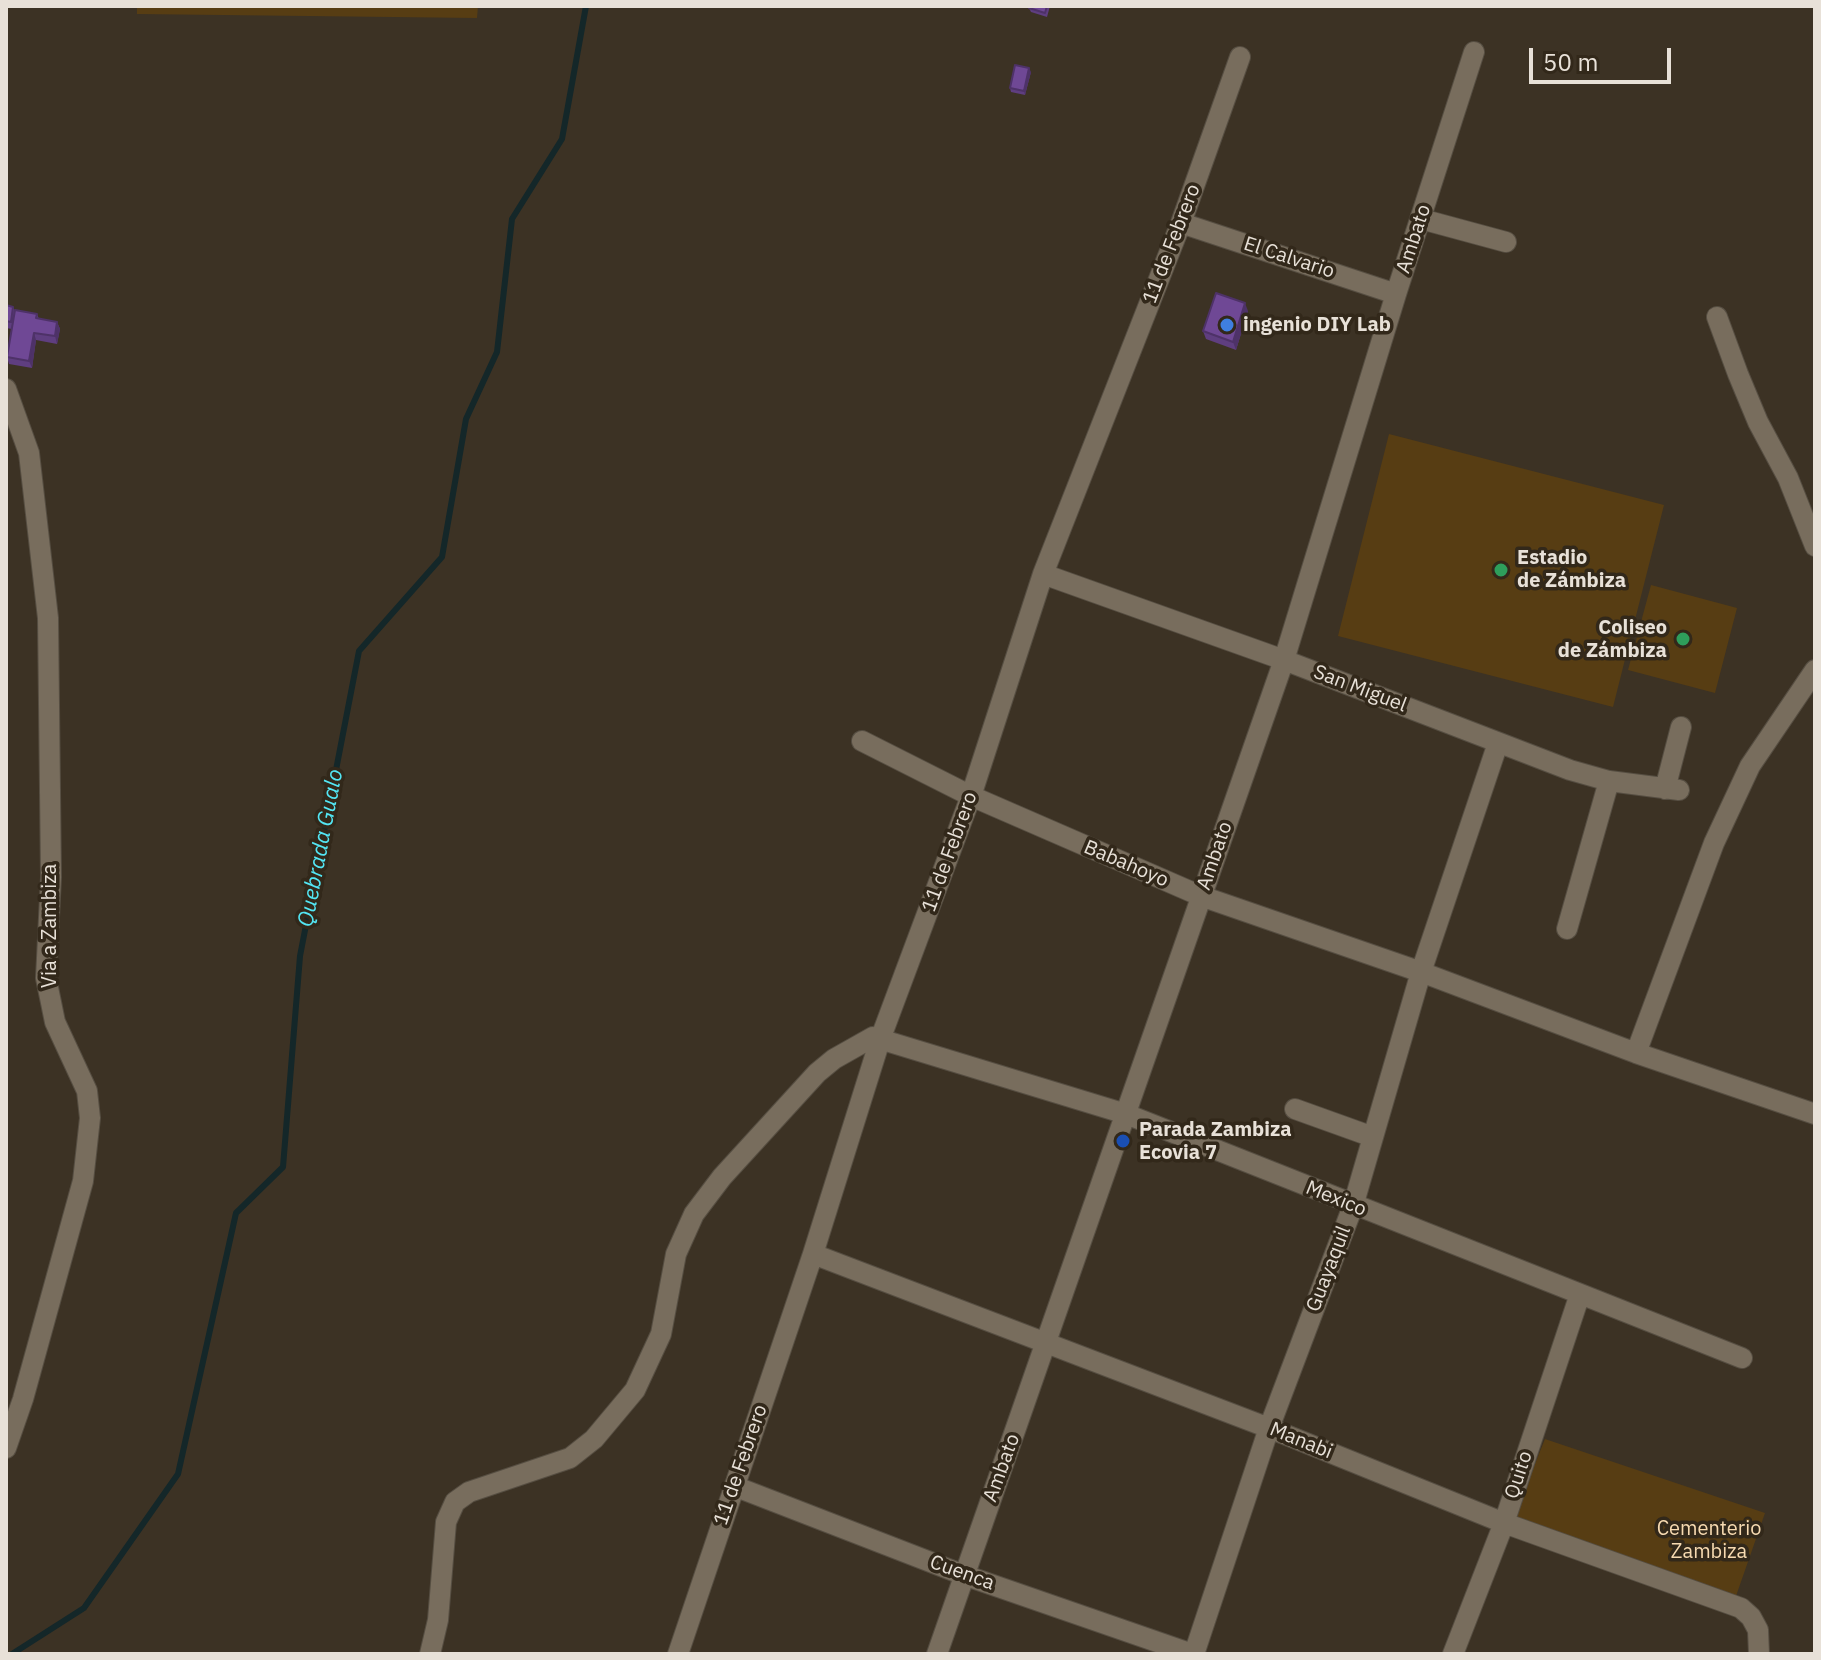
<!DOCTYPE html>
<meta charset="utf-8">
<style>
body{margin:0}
#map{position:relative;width:1821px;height:1660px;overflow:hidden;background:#3c3224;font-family:"IBM Plex Sans",sans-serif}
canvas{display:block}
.frame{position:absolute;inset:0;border:8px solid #e8e1d8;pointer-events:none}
.scale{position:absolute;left:1529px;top:48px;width:142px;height:36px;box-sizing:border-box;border:4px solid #e8e1d8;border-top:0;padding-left:10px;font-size:24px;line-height:28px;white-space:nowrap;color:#e8e1d8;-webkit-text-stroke:6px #32281a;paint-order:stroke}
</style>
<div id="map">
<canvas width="1821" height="1660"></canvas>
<div class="frame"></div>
<div class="scale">50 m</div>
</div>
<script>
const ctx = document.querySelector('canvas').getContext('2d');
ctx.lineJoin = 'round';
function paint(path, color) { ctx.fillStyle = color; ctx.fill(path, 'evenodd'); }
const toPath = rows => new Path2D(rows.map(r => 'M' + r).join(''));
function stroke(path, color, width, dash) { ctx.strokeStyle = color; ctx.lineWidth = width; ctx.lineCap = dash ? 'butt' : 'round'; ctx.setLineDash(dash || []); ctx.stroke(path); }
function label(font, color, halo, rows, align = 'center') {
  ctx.font = font + ' "IBM Plex Sans",sans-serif'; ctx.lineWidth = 7; ctx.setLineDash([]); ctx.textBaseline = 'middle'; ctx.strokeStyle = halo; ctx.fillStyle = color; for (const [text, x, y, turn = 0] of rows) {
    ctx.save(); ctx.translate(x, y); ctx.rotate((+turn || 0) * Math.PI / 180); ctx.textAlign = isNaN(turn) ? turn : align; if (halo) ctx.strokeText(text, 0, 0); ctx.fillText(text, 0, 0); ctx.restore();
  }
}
paint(toPath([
 [137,6,478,6,477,18,137,14],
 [1389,434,1664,505,1613,707,1338,636],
 [1651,585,1737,608,1715,693,1628,670],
 [1545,1439,1765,1513,1736,1596,1513,1518]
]), '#573d13');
stroke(toPath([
 [12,1654,84,1608,178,1474,236,1213,283,1167,300,956,359,651,442,557,466,419,497,352,512,219,562,139,586,6]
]), '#142729', 6);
const minor = toPath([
 [1421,219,1506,242],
 [1181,223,1396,294],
 [1717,317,1738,374,1758,422,1788,478,1815,546],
 [6,389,29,453,48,618,51,877,46,978,55,1022,87,1091,90,1118,83,1181,23,1399,6,1448],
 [1043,574,1284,660,1570,770,1609,781,1679,790],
 [862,741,971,796,1201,896,1421,972,1636,1053,1815,1114],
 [1665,789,1681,727],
 [1567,929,1609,781],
 [1636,1053,1714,843,1750,766,1815,670],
 [1295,1109,1373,1137],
 [813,1254,1269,1428,1504,1523,1741,1608,1751,1617,1758,1630,1759,1654],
 [734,1486,964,1575,1192,1654],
 [430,1654,438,1620,446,1522,455,1502,469,1492,570,1458,594,1439,635,1390,661,1334,676,1254,694,1214,722,1177,817,1073,834,1059,873,1037,1126,1114,1742,1358],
 [678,1654,813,1254,881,1037,971,796,1043,574,1181,223,1240,57],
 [937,1654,1284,660,1396,294,1474,52],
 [1194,1654,1269,1428,1353,1206,1421,972,1498,743],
 [1453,1654,1504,1523,1580,1294]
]);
stroke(minor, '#564e42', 22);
stroke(minor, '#786d5d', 20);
paint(toPath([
 [1050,6,1047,17,1031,12,1029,8],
 [1031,72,1025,95,1011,92,1010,88],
 [6,305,13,307,15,311,37,314,39,319,57,322,60,329,57,344,36,340,32,368,9,364,7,357,12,329,6,328],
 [1248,311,1236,350,1206,339,1203,331]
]), '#5f3e80');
paint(toPath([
 [1029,68,1031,72,1025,95,1024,91],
 [1245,303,1248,311,1236,350,1233,342],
 [57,322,60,329,57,344,55,336],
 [34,333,36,340,32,368,29,361]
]), '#4e3268');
const building = toPath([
 [1030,6,1047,6,1045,13,1029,8,1030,6],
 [1015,65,1029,68,1024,91,1010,88,1015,65],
 [1216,293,1245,303,1233,342,1203,331,1216,293],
 [6,305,13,307,11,322,6,321,6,305],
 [15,310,37,314,36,318,57,322,55,336,34,333,29,361,7,357,15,310]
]);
paint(building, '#6f4895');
stroke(building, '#4e3268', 2);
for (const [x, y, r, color] of [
 [1227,325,8,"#3f7fe0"],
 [1501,570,8,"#2e9e5b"],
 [1683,639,8,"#2e9e5b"],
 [1123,1141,8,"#1a4fb4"]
]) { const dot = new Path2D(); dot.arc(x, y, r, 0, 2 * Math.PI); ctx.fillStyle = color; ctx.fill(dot); stroke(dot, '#32281a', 3); }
label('20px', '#e8e1d8', '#32281a', [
 ["Ambato",1414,239,-72],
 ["11 de Febrero",1172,244,-69],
 ["El Calvario",1289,258,18],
 ["San Miguel",1360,689,21],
 ["11 de Febrero",950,852,-70],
 ["Ambato",1215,856,-71],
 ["Babahoyo",1126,864,23],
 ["Via a Zambiza",50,926,-90],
 ["Mexico",1336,1199,22],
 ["Guayaquil",1329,1269,-69],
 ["Manabi",1301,1441,22],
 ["11 de Febrero",741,1465,-71],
 ["Ambato",1002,1468,-70],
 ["Quito",1519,1475,-72],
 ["Cuenca",962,1573,20]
]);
label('bold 20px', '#e8e1d8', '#32281a', [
 ["ingenio DIY Lab",1243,325],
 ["Estadio",1517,558],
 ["de Zámbiza",1517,581],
 ["Coliseo",1667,628,"right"],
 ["de Zámbiza",1667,651,"right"],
 ["Parada Zambiza",1139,1130],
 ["Ecovia 7",1139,1153]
], 'left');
label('20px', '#f7dab1', '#32281a', [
 ["Cementerio",1709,1529],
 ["Zambiza",1709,1552]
]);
label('italic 22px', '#53e6f4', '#32281a', [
 ["Quebrada Gualo",321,848,-79]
]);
</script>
